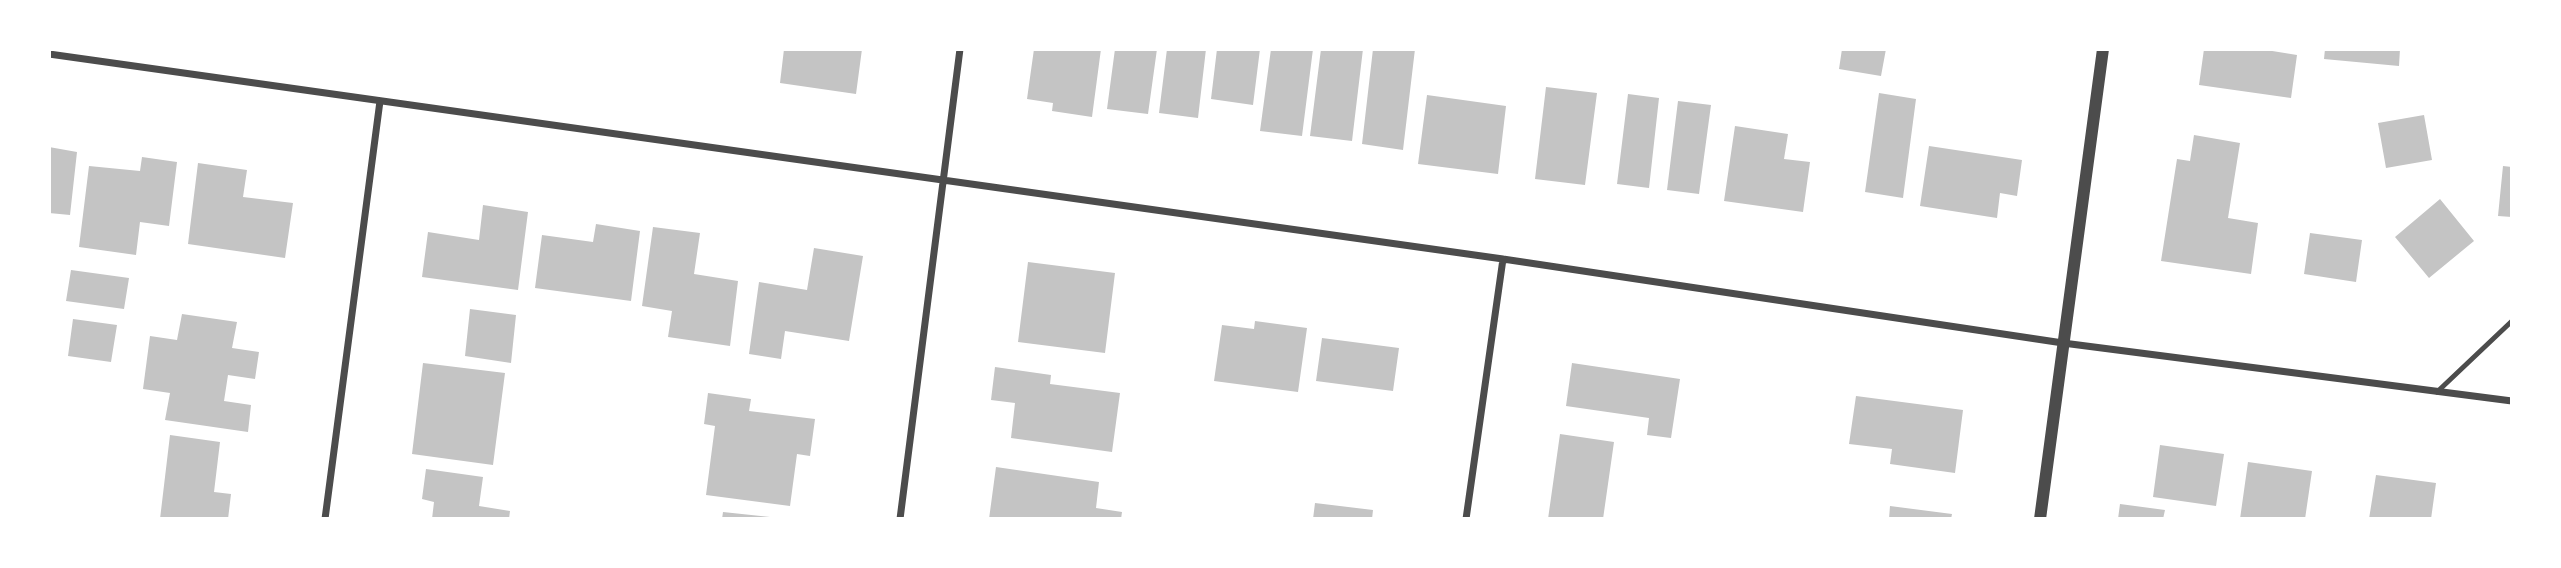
<!DOCTYPE html>
<style>
body{margin:0}
#map{position:relative;width:2561px;height:568px;overflow:hidden;background:#fff;font-family:"Noto Serif",serif}
canvas{display:block}
.frame{position:absolute;inset:0;border:51px solid #fff;pointer-events:none}
</style>
<div id="map">
<canvas width="2561" height="568"></canvas>
<div class="frame"></div>
</div>
<script>
const ctx = document.querySelector('canvas').getContext('2d');
ctx.lineJoin = 'round';
function paint(path, color) { ctx.fillStyle = color; ctx.fill(path, 'evenodd'); }
const toPath = rows => new Path2D(rows.map(r => 'M' + r).join(''));
function stroke(path, color, width, dash) { ctx.strokeStyle = color; ctx.lineWidth = width; ctx.lineCap = dash ? 'butt' : 'round'; ctx.setLineDash(dash || []); ctx.stroke(path); }
paint(toPath([
 [784,49,862,49,856,94,780,83],
 [1034,49,1101,49,1092,117,1052,111,1053,103,1027,99],
 [1115,49,1157,49,1148,114,1107,109],
 [1167,49,1206,49,1198,118,1159,113],
 [1217,49,1260,49,1253,105,1211,99],
 [1271,49,1313,49,1302,136,1260,131],
 [1321,49,1363,49,1352,141,1310,136],
 [1373,49,1415,49,1403,150,1362,144],
 [1842,49,1886,49,1881,76,1839,69],
 [2204,49,2260,49,2297,55,2291,98,2199,85],
 [2325,49,2400,49,2399,66,2324,59],
 [1546,87,1597,93,1585,185,1535,179],
 [1879,93,1916,99,1903,198,1865,192],
 [1628,94,1659,98,1649,188,1617,184],
 [1427,95,1506,106,1498,174,1418,164],
 [1678,101,1711,105,1699,194,1667,190],
 [2424,115,2432,160,2386,168,2378,123],
 [1735,126,1788,134,1784,159,1810,162,1803,212,1724,201],
 [2194,135,2240,143,2228,218,2258,223,2251,274,2161,261,2177,159,2190,161],
 [1929,146,2022,160,2017,196,2000,193,1997,218,1920,206],
 [49,147,77,152,70,215,49,213],
 [142,157,177,162,169,226,140,222,136,255,79,247,89,166,140,171],
 [198,163,247,170,243,197,293,203,285,258,188,244],
 [2503,166,2512,167,2512,217,2498,216],
 [2440,199,2474,241,2429,278,2395,237],
 [483,205,528,212,518,290,422,277,428,232,479,240],
 [596,224,640,231,631,301,535,288,542,235,593,242],
 [653,227,700,233,694,274,738,281,730,346,668,337,672,311,642,306],
 [2310,233,2362,240,2356,282,2304,274],
 [814,248,863,256,849,341,785,331,781,359,749,354,759,282,807,290],
 [1028,262,1115,273,1105,353,1018,342],
 [71,270,129,278,124,309,66,301],
 [470,309,516,315,511,363,465,356],
 [182,314,237,322,232,348,259,352,255,379,228,375,224,401,251,405,248,432,165,420,170,393,143,389,150,336,177,340],
 [73,319,117,325,111,362,68,356],
 [1255,321,1307,328,1298,392,1214,381,1222,325,1254,329],
 [1322,338,1399,348,1393,391,1316,381],
 [423,363,505,373,493,465,412,454],
 [1572,363,1680,379,1671,438,1647,435,1649,418,1566,406],
 [995,367,1051,375,1050,384,1120,393,1112,452,1011,438,1015,403,991,400],
 [708,393,751,399,749,411,815,419,810,456,797,454,790,506,706,495,715,426,704,424],
 [1856,396,1963,410,1955,473,1890,464,1892,449,1849,444],
 [1560,434,1614,442,1603,519,1548,519],
 [170,435,220,442,214,492,231,494,228,519,160,519],
 [2160,445,2224,454,2216,506,2153,497],
 [2248,462,2312,471,2305,519,2240,519],
 [996,467,1099,482,1096,508,1122,512,1121,519,989,519],
 [426,469,483,477,479,506,510,511,509,519,432,519,434,502,422,499],
 [2376,475,2436,483,2431,519,2369,519],
 [1315,503,1373,510,1372,519,1313,519],
 [2120,504,2165,510,2163,519,2118,519],
 [1890,506,1952,514,1951,519,1889,519],
 [723,512,770,517,770,519,722,519]
]), '#c4c4c4');
stroke(toPath([
 [2437,392,2512,321]
]), '#4c4c4c', 5);
stroke(toPath([
 [49,54,1503,259,2063,343,2512,401],
 [325,519,380,101],
 [900,519,960,49],
 [1466,519,1503,259]
]), '#4c4c4c', 7);
stroke(toPath([
 [2040,519,2103,49]
]), '#4c4c4c', 12);
</script>
